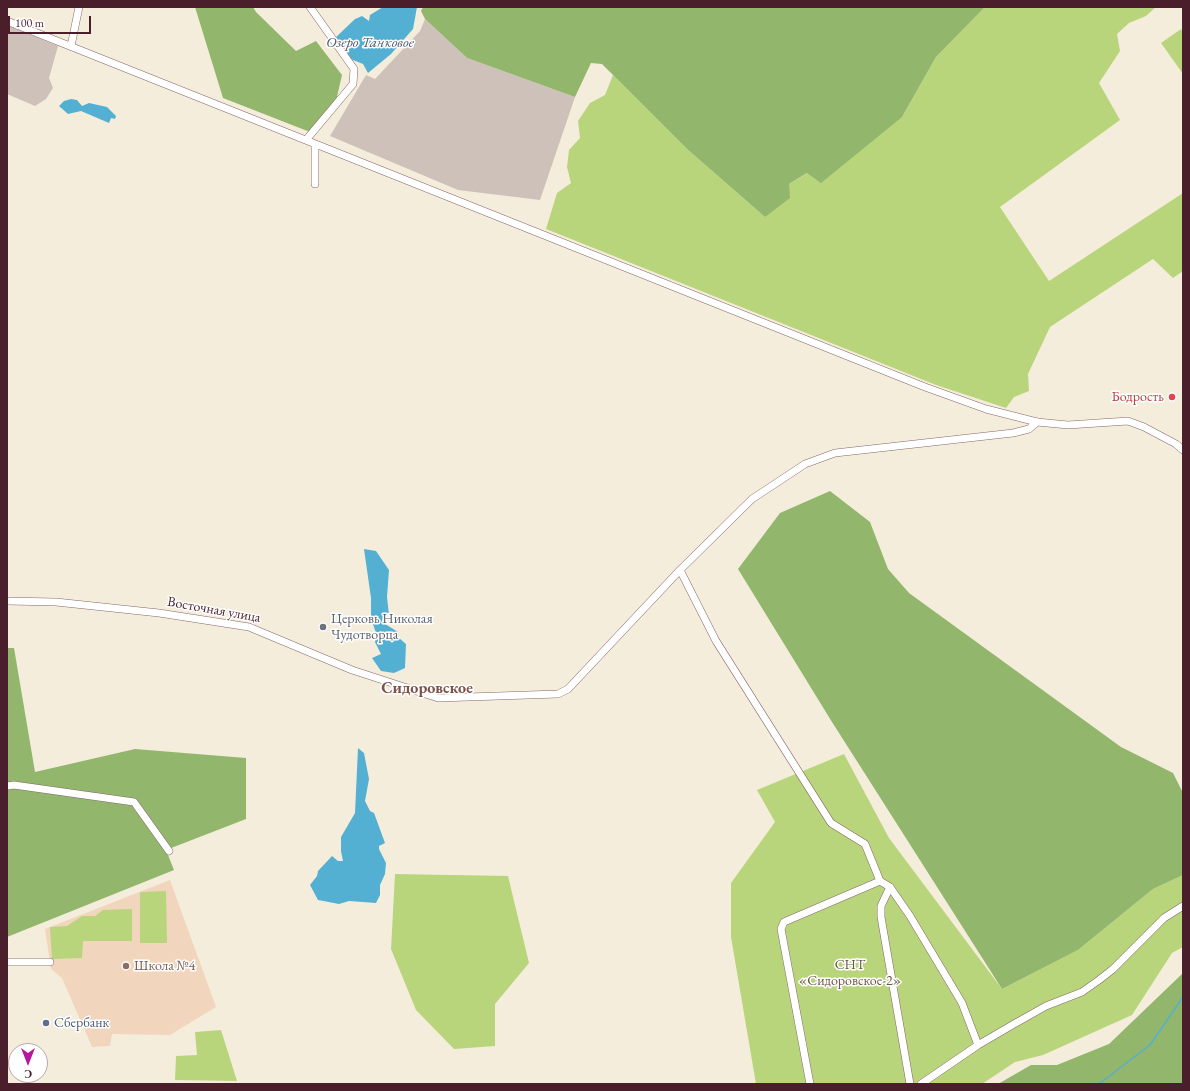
<!DOCTYPE html>
<meta charset="utf-8">
<style>
body{margin:0}
#map{position:relative;width:1190px;height:1091px;overflow:hidden;background:#f5eddb;font-family:"EB Garamond",serif}
canvas{display:block}
.frame{position:absolute;inset:0;border:8px solid #4a1f2b;pointer-events:none}
.north{position:absolute;left:8px;top:1043px;width:40px;height:40px;box-sizing:border-box;background:#fff;border:1px solid #b7a5aa;border-radius:50%;rotate:180deg;font-size:11px;font-weight:700;line-height:16px;text-align:center;color:#4a1f2b}
.north::after{content:'';display:block;margin:auto;width:14px;height:18px;background:#b5179e;clip-path:polygon(50% 0,100% 100%,50% 72%,0 100%)}
.scale{position:absolute;left:8px;top:16px;width:83px;height:18px;box-sizing:border-box;border:2px solid #4a1f2b;border-top:0;padding-left:5px;font-size:12px;line-height:14px;white-space:nowrap;color:#4a1f2b;-webkit-text-stroke:3px #fff;paint-order:stroke}
</style>
<div id="map">
<canvas width="1190" height="1091"></canvas>
<div class="frame"></div>
<div class="north">С</div>
<div class="scale">100 m</div>
</div>
<script>
const ctx = document.querySelector('canvas').getContext('2d');
ctx.lineJoin = 'round';
function paint(path, color) { ctx.fillStyle = color; ctx.fill(path, 'evenodd'); }
const toPath = rows => new Path2D(rows.map(r => 'M' + r).join(''));
function stroke(path, color, width, dash) { ctx.strokeStyle = color; ctx.lineWidth = width; ctx.lineCap = dash ? 'butt' : 'round'; ctx.setLineDash(dash || []); ctx.stroke(path); }
function label(font, color, halo, rows, align = 'center') {
  ctx.font = font + ' "EB Garamond",serif'; ctx.lineWidth = 3; ctx.setLineDash([]); ctx.textBaseline = 'middle'; ctx.strokeStyle = halo; ctx.fillStyle = color; for (const [text, x, y, turn = 0] of rows) {
    ctx.save(); ctx.translate(x, y); ctx.rotate((+turn || 0) * Math.PI / 180); ctx.textAlign = isNaN(turn) ? turn : align; if (halo) ctx.strokeText(text, 0, 0); ctx.fillText(text, 0, 0); ctx.restore();
  }
}
paint(toPath([
 [170,880,216,1007,170,1035,112,1034,110,1046,92,1047,62,978,51,969,45,929]
]), '#f1d5bd');
paint(toPath([
 [425,19,467,58,575,97,540,200,458,190,330,136,366,75,375,79,420,31],
 [7,25,58,46,49,78,53,88,46,99,35,106,7,94]
]), '#cec1ba');
paint(toPath([
 [985,7,1156,7,1146,16,1129,23,1117,34,1120,51,1099,83,1120,120,1000,207,1049,281,1183,193,1183,271,1173,278,1153,259,1050,327,1028,374,1029,391,1014,397,1006,408,936,385,546,229,557,193,571,183,567,167,569,150,580,138,578,121,590,103,605,95,613,75,687,149,765,217,789,184,902,117,936,57],
 [1181,29,1183,33,1183,74,1161,43],
 [844,754,889,838,1002,989,1078,950,1153,889,1183,875,1183,947,1172,953,1132,1015,1043,1055,1015,1062,982,1084,756,1084,731,937,731,883,775,822,757,790],
 [395,874,508,876,529,963,495,1004,495,1046,454,1049,416,1010,391,949],
 [166,891,167,943,140,943,140,892],
 [132,909,132,941,83,941,82,958,52,959,50,927,67,926,82,916,95,916,103,910],
 [221,1030,237,1081,175,1080,176,1056,197,1055,195,1032]
]), '#b8d57b');
paint(toPath([
 [195,7,253,7,256,12,296,51,316,41,342,75,336,101,310,132,223,98],
 [423,7,985,7,936,57,902,117,821,183,807,173,789,184,790,198,765,217,687,149,602,64,591,63,575,97,467,58,425,19,421,11],
 [830,491,870,522,888,569,909,593,1121,747,1173,773,1183,793,1183,875,1153,889,1078,950,1002,989,832,722,738,569,780,513],
 [7,648,14,648,35,772,135,749,246,758,246,819,166,850,174,870,7,937],
 [1183,973,1183,1084,998,1084,1031,1065,1057,1065,1109,1044]
]), '#92b66b');
paint(toPath([
 [383,7,417,7,413,29,391,54,368,73,363,64,348,58,334,39,355,19,362,16,369,21,370,15],
 [71,99,77,100,82,106,89,103,107,107,116,116,115,119,111,118,109,123,81,111,68,114,59,106,64,101],
 [364,549,376,551,389,570,387,597,389,615,384,613,382,622,398,632,399,638,406,644,405,668,394,673,381,671,372,658,381,654,375,642,376,633,371,618,371,598],
 [358,748,364,753,369,779,365,801,370,811,374,813,385,843,379,846,379,849,386,863,385,874,380,885,380,895,376,903,349,901,339,904,318,900,310,885,317,876,318,871,332,856,338,861,343,861,341,851,341,837,355,813]
]), '#54b0d2');
stroke(toPath([
 [1099,1084,1150,1045,1183,997]
]), '#54b0d2', 1.5);
const minor = toPath([
 [7,21,925,387,986,409,1037,422,1068,425,1128,421,1144,427,1176,444,1183,450],
 [71,46,79,7],
 [306,140,353,84,354,69,310,7],
 [315,144,315,184],
 [680,570,716,641,831,823,865,844,880,881,890,887,910,916,962,1003,978,1045],
 [7,601,56,602,159,613,249,627,352,670,438,698,558,694,568,689,680,570,752,499,805,464,835,453,1013,433,1029,429,1037,422],
 [7,786,14,785,134,802,169,851],
 [890,887,881,906,881,917,910,1084],
 [7,962,50,962],
 [810,1084,781,929,784,922,880,881],
 [921,1084,978,1045,1014,1024,1046,1006,1082,992,1099,980,1113,969,1164,918,1183,906]
]);
stroke(minor, '#866769', 8);
stroke(minor, '#fff', 7);
for (const [x, y, r, color] of [
 [1172,397,4,"#e0444e"],
 [323,627,4,"#6b7280"],
 [126,966,4,"#8d6e63"],
 [46,1023,4,"#5c6f8a"]
]) { const dot = new Path2D(); dot.arc(x, y, r, 0, 2 * Math.PI); ctx.fillStyle = color; ctx.fill(dot); stroke(dot, '#fff', 1.5); }
label('14px', '#be3a42', '#fff', [
 ["Бодрость",1164,397]
], 'right');
label('14px', '#4a1f2b', '#fff', [
 ["Восточная улица",214,610,10]
]);
label('14px', '#5b616d', '#fff', [
 ["Церковь Николая",331,619],
 ["Чудотворца",331,635]
], 'left');
label('14px', '#6b5643', '#fff', [
 ["СНТ",850,965],
 ["«Сидоровское-2»",850,981]
]);
label('14px', '#785e54', '#fff', [
 ["Школа №4",134,966]
], 'left');
label('14px', '#4e5e75', '#fff', [
 ["Сбербанк",54,1023]
], 'left');
label('italic 15px', '#4e596e', '#fff', [
 ["Озеро Танковое",370,43]
]);
label('bold 16px', '#7b514a', '#fff', [
 ["Сидоровское",427,689]
]);
</script>
